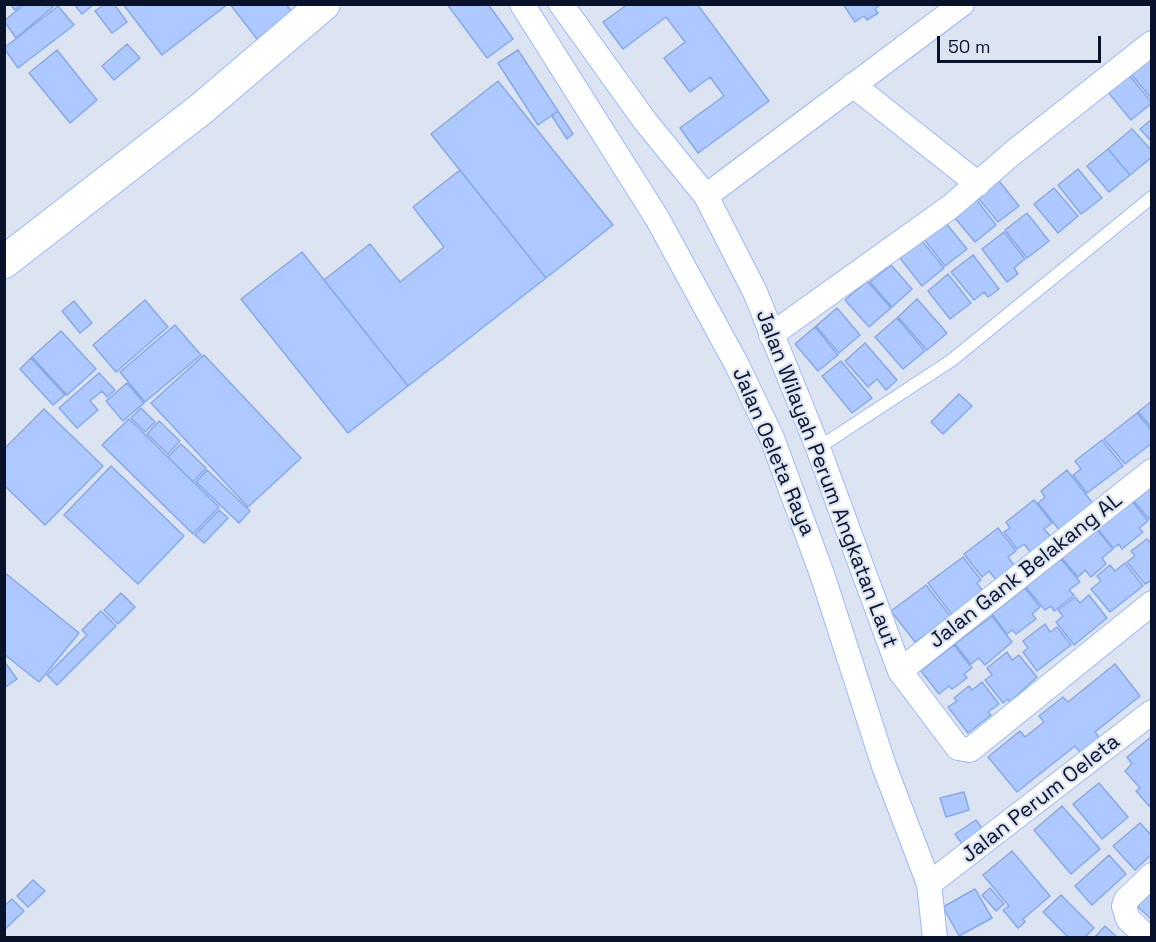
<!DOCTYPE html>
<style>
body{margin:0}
#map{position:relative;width:1156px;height:942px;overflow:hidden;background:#dce4f2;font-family:"Space Grotesk",sans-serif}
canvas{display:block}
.frame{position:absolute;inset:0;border:6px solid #08132b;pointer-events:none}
.scale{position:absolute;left:937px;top:36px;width:164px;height:27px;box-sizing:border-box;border:3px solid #08132b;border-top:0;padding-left:8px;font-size:18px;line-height:21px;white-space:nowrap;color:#08132b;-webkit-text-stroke:4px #dce4f2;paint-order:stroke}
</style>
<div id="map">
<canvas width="1156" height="942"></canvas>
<div class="frame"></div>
<div class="scale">50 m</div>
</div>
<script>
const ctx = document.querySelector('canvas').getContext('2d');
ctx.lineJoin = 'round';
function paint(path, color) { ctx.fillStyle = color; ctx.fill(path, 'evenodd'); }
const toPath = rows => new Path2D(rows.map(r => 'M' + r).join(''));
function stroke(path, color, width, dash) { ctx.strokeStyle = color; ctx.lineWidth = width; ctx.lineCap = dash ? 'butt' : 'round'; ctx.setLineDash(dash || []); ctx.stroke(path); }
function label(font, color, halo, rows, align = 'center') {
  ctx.font = font + ' "Space Grotesk",sans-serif'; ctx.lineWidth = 4.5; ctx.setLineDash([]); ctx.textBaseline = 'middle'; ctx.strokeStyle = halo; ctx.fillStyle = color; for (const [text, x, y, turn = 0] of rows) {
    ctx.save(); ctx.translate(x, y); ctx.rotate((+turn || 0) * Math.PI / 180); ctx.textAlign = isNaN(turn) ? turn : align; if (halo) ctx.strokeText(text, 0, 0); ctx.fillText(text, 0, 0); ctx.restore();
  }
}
const building = toPath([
 [10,4,22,4,15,10,10,4],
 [25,4,54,6,16,38,4,21,25,4],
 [74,4,94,4,82,14,74,4],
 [105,4,114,4,127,22,112,33,95,11,105,4],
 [123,4,228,4,162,55,123,4],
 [230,4,286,4,295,16,260,43,230,4],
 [447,4,488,4,513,39,487,58,447,4],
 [628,4,697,4,769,101,698,153,680,128,724,96,710,77,690,92,664,58,685,42,666,17,623,49,603,22,628,4],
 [843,4,881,4,875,9,878,13,867,20,864,16,855,22,843,4],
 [58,6,74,25,18,68,4,48,58,6],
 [127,44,140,58,114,80,102,66,127,44],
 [57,50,97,100,70,123,29,73,57,50],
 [518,50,558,111,538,125,498,63,518,50],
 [1152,58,1152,99,1131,74,1152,58],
 [1129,75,1152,103,1131,120,1108,92,1129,75],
 [498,81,613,225,546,278,431,134,498,81],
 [558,111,573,134,567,139,552,116,558,111],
 [1152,119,1152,142,1140,129,1152,119],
 [1132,129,1152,151,1152,157,1130,175,1108,149,1132,129],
 [1108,149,1130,175,1109,192,1087,166,1108,149],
 [1078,169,1102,198,1081,214,1058,185,1078,169],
 [460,170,546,278,408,386,324,280,370,244,400,282,444,247,413,207,460,170],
 [995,176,1019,206,998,222,974,193,995,176],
 [1054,188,1078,216,1058,233,1034,204,1054,188],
 [972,194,996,225,975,242,955,218,960,215,955,208,972,194],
 [1027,213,1049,241,1027,258,1005,230,1027,213],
 [945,222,967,249,945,266,924,239,945,222],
 [1004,232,1025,259,1014,268,1018,274,1007,282,982,249,1004,232],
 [922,241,944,268,922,286,900,258,922,241],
 [302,252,408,386,348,433,241,299,302,252],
 [973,255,999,289,988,297,984,292,974,300,951,272,973,255],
 [891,265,912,289,892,307,870,282,891,265],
 [948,274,971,303,950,319,928,291,948,274],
 [867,281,891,308,869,327,845,300,867,281],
 [917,299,947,333,927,350,898,317,917,299],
 [145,300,168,327,116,372,93,345,145,300],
 [74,301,92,323,80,333,62,311,74,301],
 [837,308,860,335,839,353,816,326,837,308],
 [897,318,925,351,903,369,875,337,897,318],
 [175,325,201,355,145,402,120,372,175,325],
 [815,327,838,355,818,371,795,344,815,327],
 [61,331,96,369,67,395,32,357,61,331],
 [865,343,897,380,886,390,877,379,868,387,845,361,865,343],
 [204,355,301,458,248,507,151,403,204,355],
 [31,358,65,395,53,405,20,369,31,358],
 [841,361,872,398,852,413,822,376,841,361],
 [99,373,115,390,107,397,102,391,90,401,98,410,77,428,59,408,99,373],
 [127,383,144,403,123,421,106,401,127,383],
 [959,394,972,406,943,434,931,422,959,394],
 [1152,401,1152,428,1138,412,1152,401],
 [141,408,155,422,145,432,131,418,141,408],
 [44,409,103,466,45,525,4,485,4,449,44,409],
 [1137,413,1152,431,1152,443,1125,464,1104,439,1137,413],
 [129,419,219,507,193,534,102,445,129,419],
 [159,421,180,441,168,454,147,434,159,421],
 [1102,440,1123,466,1087,493,1073,475,1081,469,1075,461,1102,440],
 [181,444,206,468,193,482,168,457,181,444],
 [111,466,184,536,138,584,64,515,111,466],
 [207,470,250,511,239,523,196,482,207,470],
 [1067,470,1094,505,1060,531,1038,503,1045,497,1041,491,1067,470],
 [1152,484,1152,517,1149,519,1133,500,1152,484],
 [1034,500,1052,523,1044,529,1052,538,1031,553,1024,544,1017,549,1004,532,1010,528,1006,522,1034,500],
 [1132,501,1148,521,1139,528,1143,532,1122,549,1119,544,1113,548,1098,529,1132,501],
 [219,510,228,518,204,543,195,535,219,510],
 [998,528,1016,551,1008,557,1016,568,997,581,989,571,982,577,964,554,998,528],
 [1097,530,1113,549,1102,558,1106,564,1091,577,1085,570,1078,577,1062,558,1097,530],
 [1147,539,1152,544,1152,580,1145,584,1127,562,1135,556,1131,551,1147,539],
 [963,557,981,580,977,583,984,593,953,616,928,583,963,557],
 [1061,559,1080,582,1069,590,1074,595,1054,611,1051,606,1045,610,1026,587,1061,559],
 [1125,563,1143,586,1110,612,1091,589,1101,581,1097,576,1110,565,1115,571,1125,563],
 [4,572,79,633,39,682,4,654,4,572],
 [926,585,950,616,936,627,939,630,928,638,925,635,915,642,891,611,926,585],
 [1025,588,1040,607,1032,614,1036,619,1016,634,1012,630,1007,634,992,614,1025,588],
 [121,593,135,607,118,624,104,610,121,593],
 [1089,595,1107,618,1074,645,1056,622,1063,616,1058,610,1075,597,1080,603,1089,595],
 [101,611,116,626,57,685,47,675,87,635,82,630,101,611],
 [992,616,1012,642,985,665,979,658,971,664,955,644,992,616],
 [1045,624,1050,632,1057,627,1071,645,1037,671,1023,652,1028,648,1023,641,1045,624],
 [954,645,972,668,964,674,967,678,952,689,949,686,939,694,921,671,954,645],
 [1007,652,1012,660,1019,655,1037,677,1010,702,1008,699,1003,703,985,680,992,675,987,668,1007,652],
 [4,661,17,679,4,688,4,661],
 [1115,664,1140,696,1095,732,1104,743,1085,758,1075,746,1017,792,988,757,1020,731,1025,737,1044,722,1039,716,1063,697,1068,702,1115,664],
 [982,682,999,704,988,712,991,715,968,733,948,707,957,701,954,698,969,686,972,690,982,682],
 [1152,736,1152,804,1149,806,1136,791,1140,788,1125,771,1132,764,1127,757,1152,736],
 [1099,783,1128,817,1102,839,1073,804,1099,783],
 [964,792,969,810,946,817,940,798,964,792],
 [1062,806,1100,849,1071,874,1034,830,1062,806],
 [976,820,987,835,966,849,955,834,976,820],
 [1140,823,1152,836,1152,854,1135,870,1113,846,1140,823],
 [1012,851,1050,896,1023,919,1025,922,1018,928,1003,910,1009,906,983,875,1012,851],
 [1109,855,1126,874,1092,905,1075,886,1109,855],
 [33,880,45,891,28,907,17,896,33,880],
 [990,888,1004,904,996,911,982,895,990,888],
 [975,889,992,918,959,936,943,907,975,889],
 [1152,889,1152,920,1136,905,1152,889],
 [1061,895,1094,928,1084,938,1069,938,1043,912,1061,895],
 [12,899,24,911,4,930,4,906,12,899],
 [1105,926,1118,938,1094,938,1105,926]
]);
paint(building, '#adc9ff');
stroke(building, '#87a8e9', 1.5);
const service = toPath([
 [818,448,952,360,1152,197]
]);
const minor = toPath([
 [522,4,657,218,737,365,772,438,823,577,884,766,929,884,935,938],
 [561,4,645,121,706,196,755,292,818,448,900,671,958,748,970,750,1152,603],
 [853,85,978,184],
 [706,196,962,4],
 [771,335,950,207,1014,152,1152,43],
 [900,671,1152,471],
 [929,884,1152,712],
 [1148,938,1128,919,1124,906,1126,900,1152,875]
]);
const tertiary = toPath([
 [4,262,201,109,324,4]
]);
stroke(service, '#98b9fc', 14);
stroke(minor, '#98b9fc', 26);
stroke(tertiary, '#98b9fc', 34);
stroke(service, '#fff', 12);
stroke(minor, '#fff', 24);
stroke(tertiary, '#fff', 32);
label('21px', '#08132b', '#dce4f2', [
 ["Jalan Oeleta Raya",773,452,67],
 ["Jalan Wilayah Perum Angkatan Laut",826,479,69],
 ["Jalan Gank Belakang AL",1026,571,-38],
 ["Jalan Perum Oeleta",1041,799,-38]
]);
</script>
